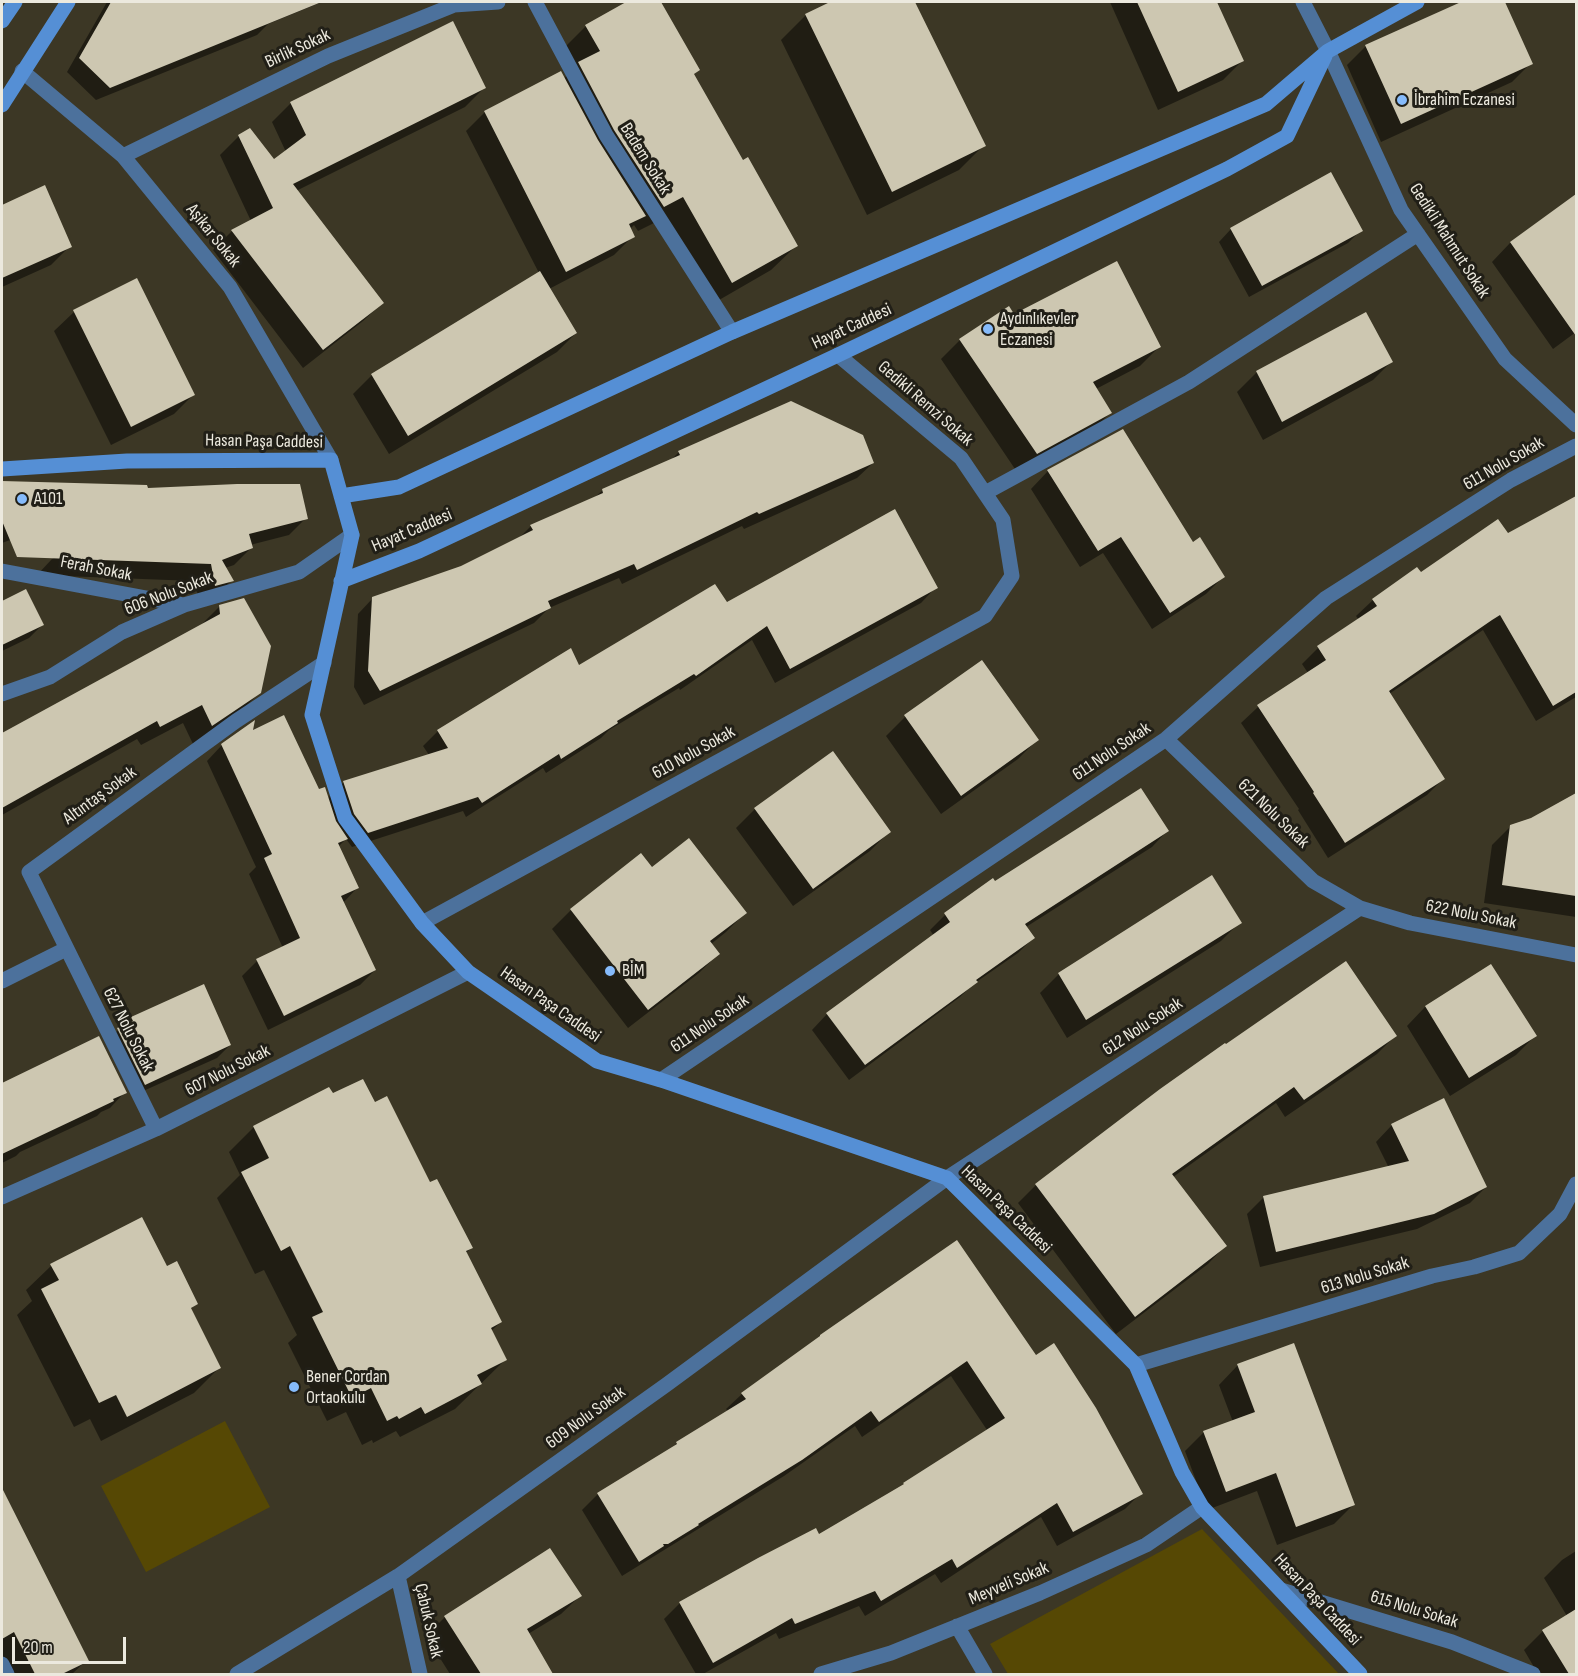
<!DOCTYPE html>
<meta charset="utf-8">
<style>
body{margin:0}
#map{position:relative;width:1578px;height:1676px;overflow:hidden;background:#3c3725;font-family:"Sofia Sans Condensed",sans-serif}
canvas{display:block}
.frame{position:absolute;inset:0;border:3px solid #ece9de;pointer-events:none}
.scale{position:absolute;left:12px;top:1637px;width:114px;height:27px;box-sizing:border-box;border:3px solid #ece9de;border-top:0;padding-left:8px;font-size:18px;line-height:21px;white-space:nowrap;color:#ece9de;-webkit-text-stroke:4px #211f17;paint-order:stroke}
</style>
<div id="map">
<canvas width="1578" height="1676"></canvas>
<div class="frame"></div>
<div class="scale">20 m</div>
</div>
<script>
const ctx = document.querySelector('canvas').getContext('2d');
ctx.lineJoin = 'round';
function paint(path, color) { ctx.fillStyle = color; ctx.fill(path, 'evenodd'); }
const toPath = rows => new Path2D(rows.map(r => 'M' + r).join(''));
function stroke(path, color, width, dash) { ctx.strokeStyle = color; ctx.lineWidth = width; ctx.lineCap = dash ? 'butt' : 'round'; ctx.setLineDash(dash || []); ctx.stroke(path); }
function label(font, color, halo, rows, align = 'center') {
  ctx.font = font + ' "Sofia Sans Condensed",sans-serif'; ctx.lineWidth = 6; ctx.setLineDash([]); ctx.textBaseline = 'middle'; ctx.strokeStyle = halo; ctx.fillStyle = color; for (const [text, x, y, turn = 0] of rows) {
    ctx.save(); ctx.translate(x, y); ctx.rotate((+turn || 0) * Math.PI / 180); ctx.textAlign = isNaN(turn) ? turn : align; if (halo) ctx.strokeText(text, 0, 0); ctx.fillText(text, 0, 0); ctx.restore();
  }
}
paint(toPath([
 [225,1421,270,1507,146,1572,101,1486],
 [1202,1529,1339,1674,1008,1674,990,1644]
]), '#564804');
paint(toPath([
 [107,2,322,2,268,24,257,35,96,100,67,72],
 [629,2,659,2,698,70,693,75,742,163,796,246,771,270,707,307,658,221,638,231,634,225,630,229,633,236,614,255,549,289,576,333,557,352,389,454,353,394,372,375,539,273,466,131,485,112,563,79,572,71,561,51,586,26],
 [833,2,913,2,984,145,959,170,867,215,781,40,806,15],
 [1110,2,1216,2,1242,61,1223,80,1158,110],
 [1465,2,1503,2,1531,63,1512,82,1381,142,1347,65,1366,46],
 [484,88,465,107,296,191,382,303,363,321,303,368,213,250,232,231,251,221,220,155,239,136,274,161,286,152,272,122,291,103],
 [45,187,70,246,51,265,2,287,2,206],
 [1576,196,1576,332,1553,349,1492,262,1510,243],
 [1231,229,1361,230,1348,243,1249,297,1219,242],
 [136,280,193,395,174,414,111,445,54,331,74,312],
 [1366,314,1392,361,1373,380,1263,440,1237,392,1256,373],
 [1013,316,1159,347,1140,366,1096,389,1111,412,1092,431,1017,472,941,359,960,340],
 [679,452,873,463,857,478,744,529,742,526,622,584,619,578,549,608,534,623,364,705,354,687,358,614,373,598,461,567,517,540,531,526,594,498,603,490,671,460],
 [1048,471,1223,577,1206,594,1152,629,1103,553,1080,567,1031,489],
 [2,483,146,486,147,490,306,518,289,535,250,545,251,548,234,565,225,568,232,580,215,597,199,602,195,581,37,575,52,559,104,532,93,509,2,543],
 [1576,498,1576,697,1536,721,1483,630,1389,694,1443,779,1427,795,1328,858,1298,810,1299,809,1241,723,1258,707,1308,673,1302,664,1318,648,1359,620,1356,616,1373,600,1417,569,1420,574,1507,535],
 [936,587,921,603,775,683,752,640,680,690,679,688,609,730,601,738,546,773,543,768,466,817,463,811,352,847,346,839,338,847,357,888,343,903,375,970,360,985,268,1030,242,976,257,961,283,948,249,874,256,867,207,761,222,745,251,732,327,799,344,782,429,755,423,746,438,731,579,667,726,604],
 [26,591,42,625,29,638,2,651,2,602],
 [220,606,260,692,240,712,193,744,183,723,141,745,137,739,2,815,2,735,200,626],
 [982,662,1037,740,1018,759,941,814,886,736,905,717],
 [1576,795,1576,917,1484,903,1492,845,1511,826,1532,820],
 [755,809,889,832,870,851,793,906,736,828],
 [1167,831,1152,847,1026,927,1033,938,1018,953,972,985,960,997,849,1080,812,1030,827,1014,934,936,930,930,945,915,995,883],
 [641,855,652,869,745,913,726,932,711,944,718,954,699,973,628,1028,552,929,571,910],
 [1212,877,1240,922,1221,941,1067,1038,1040,993,1059,974],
 [1491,966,1535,1036,1516,1055,1450,1096,1407,1026,1425,1007],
 [132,1018,230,1045,217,1058,132,1096,105,1042],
 [1395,1036,1377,1054,1285,1117,1276,1103,1173,1177,1225,1246,1208,1264,1116,1334,1018,1203,1036,1185,1161,1090],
 [40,1066,125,1092,110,1108,101,1112,97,1116,20,1152,16,1156,2,1163,2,1085],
 [332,1095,374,1104,429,1184,471,1248,466,1253,501,1322,491,1331,506,1359,455,1409,400,1437,396,1431,373,1443,372,1440,362,1445,346,1412,327,1421,288,1343,297,1335,264,1270,255,1274,217,1198,240,1175,229,1152,254,1127],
 [1392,1125,1486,1187,1470,1203,1417,1229,1260,1267,1247,1214,1263,1198,1389,1168,1376,1142],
 [51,1266,166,1268,196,1303,190,1310,219,1368,194,1393,101,1441,90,1419,74,1427,17,1315,32,1301,26,1290],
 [815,1342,1035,1357,1141,1493,1125,1509,1057,1546,1041,1517,941,1583,935,1574,865,1616,859,1606,779,1639,776,1633,703,1674,696,1674,664,1619,680,1603,819,1536,899,1489,904,1484,987,1430,951,1376,862,1437,855,1426,784,1476,622,1576,582,1510,598,1494,668,1452,677,1443,728,1411,726,1409,742,1394],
 [1238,1365,1353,1505,1334,1524,1277,1545,1257,1491,1207,1510,1185,1451,1204,1432,1233,1422,1219,1385],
 [2,1491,87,1660,72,1674,2,1674],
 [550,1550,580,1596,561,1614,528,1634,552,1674,450,1674,426,1636,445,1617],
 [1576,1551,1576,1674,1538,1674,1524,1650,1543,1631,1567,1616,1544,1578,1562,1560]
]), '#0007');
paint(toPath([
 [111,2,319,2,319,3,110,88,79,58],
 [626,2,661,2,700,70,694,74,743,160,748,157,798,246,732,283,683,197,664,207,614,130,578,62,600,51,585,25],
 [830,2,915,2,986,146,892,192,805,14],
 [1137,2,1217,2,1244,61,1178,92],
 [1461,2,1505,2,1533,64,1401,124,1365,45],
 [453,21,486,88,293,184,384,303,323,350,231,230,273,208,238,135,250,128,274,159,306,135,290,102],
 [561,71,598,140,646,216,629,224,635,237,566,272,484,111],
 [1331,172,1363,231,1262,286,1230,228],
 [45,185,72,247,2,278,2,205],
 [1576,194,1576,336,1510,242],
 [1117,261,1161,347,1093,382,1112,413,1037,454,959,339,1009,306,1014,314],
 [540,271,577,333,408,436,371,374],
 [137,278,195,395,131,427,73,310],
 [1366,312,1393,362,1282,422,1256,371],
 [791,401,863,435,874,463,759,514,757,512,637,570,634,564,548,601,551,608,380,691,368,671,372,597,461,566,533,530,530,525,603,493,602,489,680,455,678,451],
 [1123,429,1193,542,1200,537,1225,577,1170,613,1121,537,1098,551,1047,470],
 [2,481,147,485,148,488,237,484,300,484,308,519,249,534,253,548,222,560,234,581,215,586,211,564,17,557,2,521],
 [1576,496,1576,692,1553,706,1500,615,1492,620,1389,691,1445,779,1345,843,1313,793,1314,792,1257,705,1326,660,1317,646,1377,606,1372,599,1417,567,1421,572,1498,519,1508,533],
 [895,509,938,588,790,669,767,626,696,676,694,674,617,721,618,723,561,759,559,754,482,803,478,797,368,833,354,814,343,781,448,748,437,730,571,648,579,665,715,584,727,602],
 [26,589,44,625,2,645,2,601],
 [244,598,271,646,261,693,212,726,202,705,160,727,157,721,2,808,2,733,220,614,219,605],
 [982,660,1039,740,961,796,904,715],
 [284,715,319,789,325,787,336,821,348,839,338,843,359,888,341,896,376,970,284,1016,256,959,300,938,264,858,272,854,221,744,255,720,253,730],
 [833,751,891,832,813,889,754,808],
 [1141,788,1169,831,1025,924,1035,938,976,980,978,982,865,1065,826,1013,950,922,944,913,993,878,995,881],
 [1576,793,1576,896,1502,885,1510,825,1531,818],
 [689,838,747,913,710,941,720,954,648,1010,570,909,641,853,652,867],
 [1212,875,1242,923,1086,1020,1058,973],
 [1346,961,1397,1036,1304,1100,1294,1087,1172,1174,1227,1246,1135,1317,1035,1184,1160,1089,1225,1043,1226,1044],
 [1491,964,1537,1036,1469,1078,1425,1006],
 [204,984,231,1045,145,1085,117,1028,133,1021,131,1017],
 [99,1036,127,1093,113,1099,114,1101,2,1154,2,1083],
 [363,1079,375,1102,387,1096,430,1182,437,1179,473,1248,466,1251,502,1322,491,1328,507,1360,477,1375,482,1384,425,1414,421,1407,399,1419,397,1416,387,1421,371,1388,352,1398,312,1317,323,1312,290,1246,281,1251,241,1172,269,1158,253,1126,329,1087,333,1093],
 [1444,1098,1487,1187,1434,1214,1276,1252,1263,1196,1409,1161,1391,1124],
 [142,1217,167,1266,177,1261,198,1304,191,1308,221,1368,127,1417,116,1395,99,1403,41,1289,59,1280,50,1264],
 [957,1240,1036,1355,1054,1343,1096,1408,1143,1494,1073,1532,1057,1503,957,1568,952,1559,881,1601,875,1591,795,1624,792,1618,713,1663,679,1602,758,1558,816,1528,819,1534,904,1484,903,1483,1005,1418,967,1361,879,1422,871,1411,802,1460,698,1524,699,1525,668,1544,663,1544,664,1546,639,1562,597,1493,677,1444,676,1442,746,1399,741,1393,820,1336,820,1335],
 [1294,1343,1355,1505,1296,1527,1276,1473,1226,1492,1203,1431,1255,1412,1237,1364],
 [2,1488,89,1661,62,1674,35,1674,14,1632,2,1639],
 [550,1548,582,1596,527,1629,553,1674,481,1674,444,1616],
 [1576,1609,1576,1674,1569,1674,1542,1630]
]), '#cdc7b1');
stroke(toPath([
 [535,2,606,135,732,332],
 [1303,2,1328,51,1401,210,1505,359,1576,425],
 [22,71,123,156,230,287,331,460],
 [123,156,328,56,454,5,498,2],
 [985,493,1189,382,1418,234],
 [2,571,184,605],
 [2,694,50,677,122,632,184,605,299,572,352,535],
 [1166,739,1313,881,1360,908,1410,923,1576,955],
 [422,923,985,616,1012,576,1003,520,961,458,838,355],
 [2,981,66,949],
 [661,1080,1166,739,1326,598,1511,480,1576,446],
 [156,1129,29,872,236,721,324,663],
 [2,1197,156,1129,468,972],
 [1136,1365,1432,1276,1474,1267,1519,1253,1560,1214,1576,1184],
 [398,1576,420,1674],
 [1281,1590,1452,1642,1533,1674],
 [957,1626,985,1674],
 [2,1664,7,1674],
 [237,1674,398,1576,666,1385,947,1178,1360,908],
 [821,1674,891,1653,1040,1593,1146,1545,1202,1507]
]), '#4c719c', 15);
stroke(toPath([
 [2,21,15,2],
 [2,105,68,2],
 [2,469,127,461,331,460,352,535,312,715,345,818,422,923,468,972,597,1061,661,1080,947,1178,1136,1365,1182,1472,1202,1507,1360,1674],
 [341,496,399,487,732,332,1266,104,1328,51,1417,2],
 [341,581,419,551,838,355,1227,169,1287,136,1325,56]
]), '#558fd5', 15);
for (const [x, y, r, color] of [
 [1402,100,6,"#86bbfb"],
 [988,329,6,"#86bbfb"],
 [22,499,6,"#86bbfb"],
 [610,971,6,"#86bbfb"],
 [294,1387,6,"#86bbfb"]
]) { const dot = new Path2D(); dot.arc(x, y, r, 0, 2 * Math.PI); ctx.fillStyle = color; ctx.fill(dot); stroke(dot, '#211f17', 2); }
label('18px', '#ece9de', '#211f17', [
 ["Birlik Sokak",298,49,-25],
 ["Badem Sokak",645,159,58],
 ["Aşikar Sokak",213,236,51],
 ["Gedikli Mahmut Sokak",1449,241,57],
 ["Hayat Caddesi",852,327,-25],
 ["Gedikli Remzi Sokak",925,404,41],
 ["Hasan Paşa Caddesi",264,442,1],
 ["611 Nolu Sokak",1504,464,-30],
 ["Hayat Caddesi",412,531,-23],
 ["Ferah Sokak",96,569,11],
 ["606 Nolu Sokak",169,594,-21],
 ["611 Nolu Sokak",1112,752,-34],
 ["610 Nolu Sokak",694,753,-29],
 ["Altıntaş Sokak",100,796,-36],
 ["621 Nolu Sokak",1273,814,44],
 ["622 Nolu Sokak",1471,915,11],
 ["Hasan Paşa Caddesi",550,1005,35],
 ["611 Nolu Sokak",710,1024,-34],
 ["612 Nolu Sokak",1143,1027,-33],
 ["627 Nolu Sokak",128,1030,63],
 ["607 Nolu Sokak",228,1071,-27],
 ["Hasan Paşa Caddesi",1006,1210,44],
 ["613 Nolu Sokak",1365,1276,-17],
 ["609 Nolu Sokak",586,1418,-36],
 ["Meyveli Sokak",1009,1584,-23],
 ["Hasan Paşa Caddesi",1317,1600,47],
 ["615 Nolu Sokak",1414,1610,17],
 ["Çabuk Sokak",428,1621,77]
]);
label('18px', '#ece9de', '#211f17', [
 ["İbrahim Eczanesi",1414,100],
 ["Aydınlıkevler",1000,319],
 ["Eczanesi",1000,340],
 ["A101",34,499],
 ["BİM",622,971],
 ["Bener Cordan",306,1377],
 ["Ortaokulu",306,1398]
], 'left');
</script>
